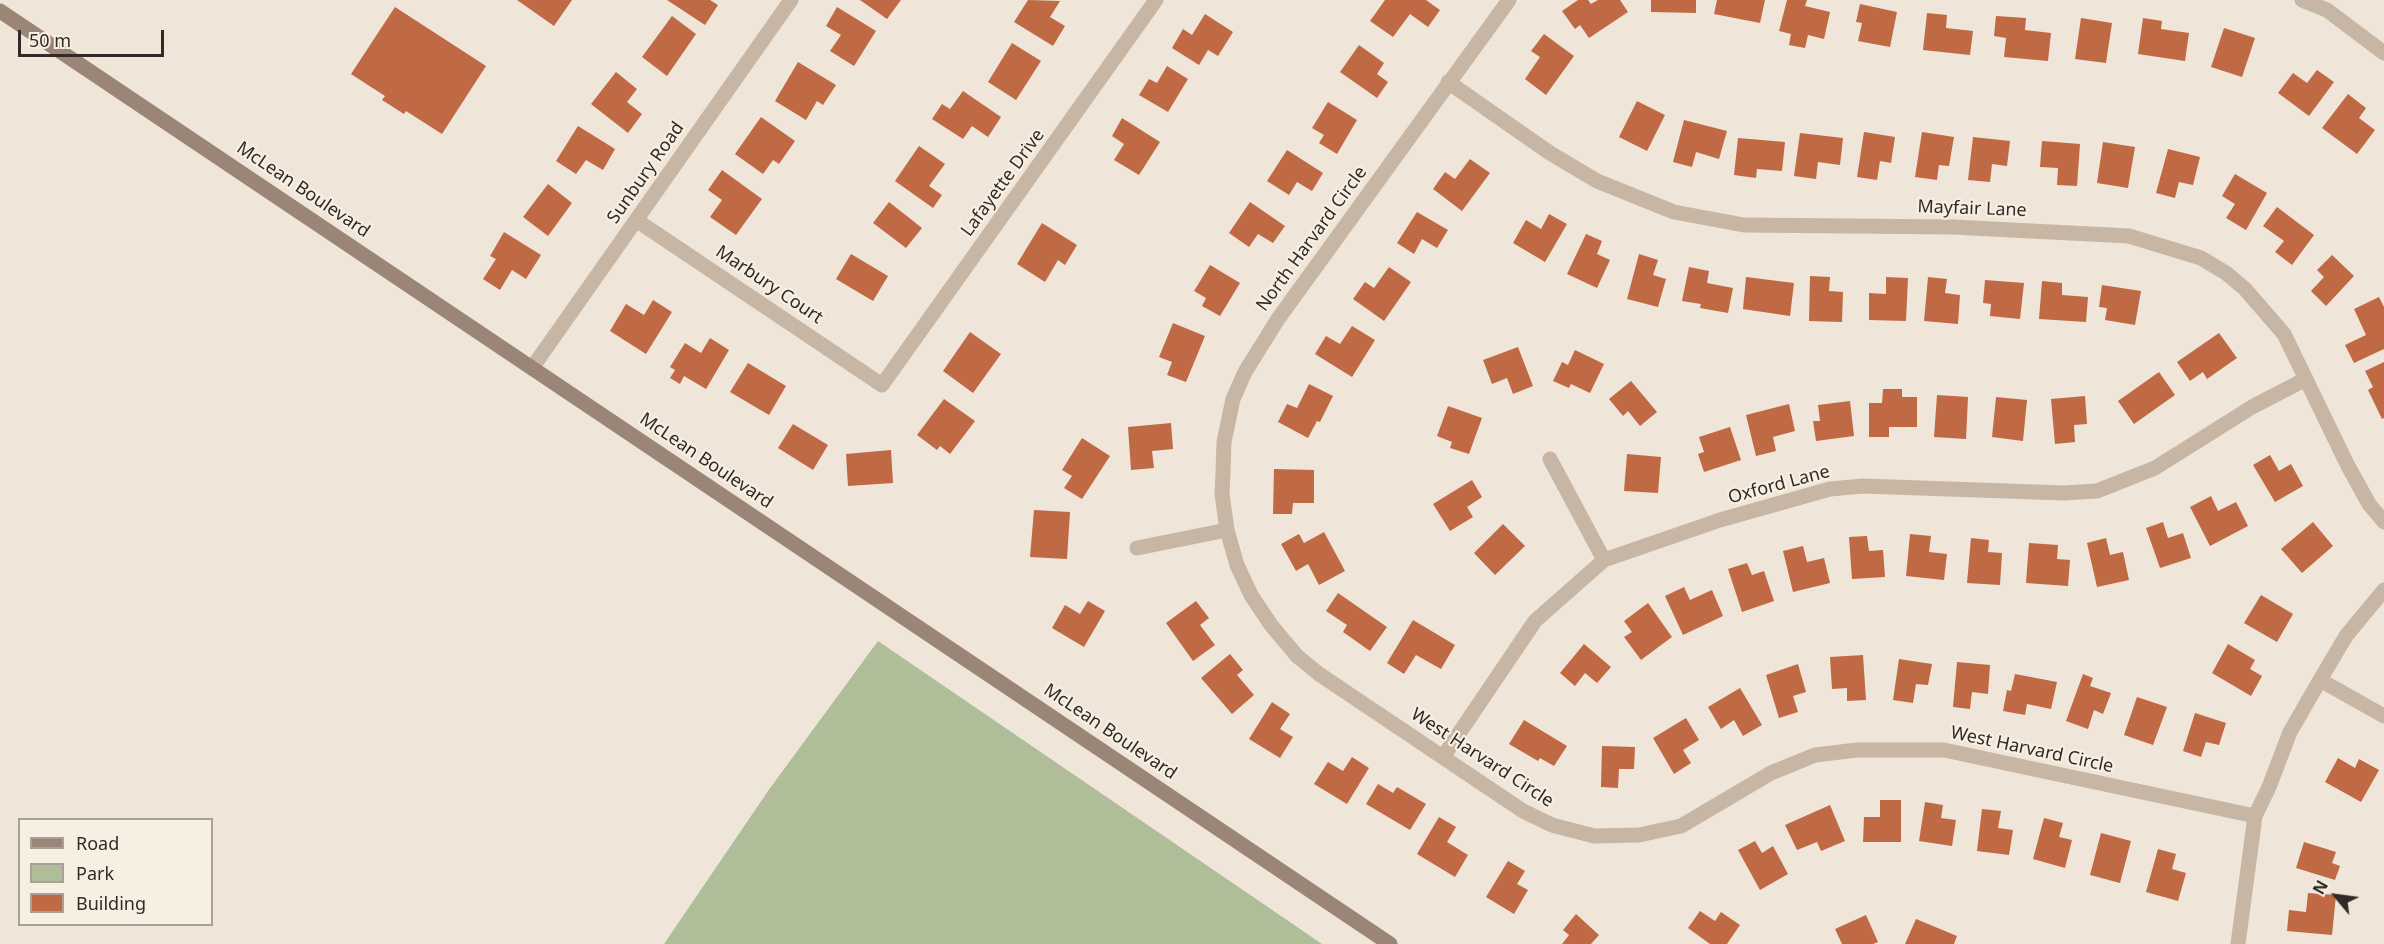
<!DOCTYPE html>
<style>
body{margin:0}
#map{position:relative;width:2384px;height:944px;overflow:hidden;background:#efe5d8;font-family:"Noto Sans",sans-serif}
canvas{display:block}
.legend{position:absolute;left:18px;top:818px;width:195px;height:108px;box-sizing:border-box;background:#f8efe3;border:2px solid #a9a097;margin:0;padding:8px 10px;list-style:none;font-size:18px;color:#322a26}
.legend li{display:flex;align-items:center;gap:12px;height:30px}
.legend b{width:30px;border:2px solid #a9a097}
.north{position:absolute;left:2306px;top:866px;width:60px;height:60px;-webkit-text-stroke:4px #f8efe3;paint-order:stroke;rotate:299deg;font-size:16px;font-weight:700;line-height:24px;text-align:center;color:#322a26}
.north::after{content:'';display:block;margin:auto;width:21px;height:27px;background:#322a26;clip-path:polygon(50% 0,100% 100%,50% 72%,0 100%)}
.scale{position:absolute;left:18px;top:30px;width:146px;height:27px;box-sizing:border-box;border:3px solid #322a26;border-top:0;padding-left:8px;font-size:18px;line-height:21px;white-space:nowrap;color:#322a26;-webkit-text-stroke:4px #f8efe3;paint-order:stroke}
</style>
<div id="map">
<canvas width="2384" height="944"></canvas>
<ul class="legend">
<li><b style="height:8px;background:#9a8576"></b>Road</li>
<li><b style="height:16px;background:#afbd99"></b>Park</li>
<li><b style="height:16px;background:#c06945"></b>Building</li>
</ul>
<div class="north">N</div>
<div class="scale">50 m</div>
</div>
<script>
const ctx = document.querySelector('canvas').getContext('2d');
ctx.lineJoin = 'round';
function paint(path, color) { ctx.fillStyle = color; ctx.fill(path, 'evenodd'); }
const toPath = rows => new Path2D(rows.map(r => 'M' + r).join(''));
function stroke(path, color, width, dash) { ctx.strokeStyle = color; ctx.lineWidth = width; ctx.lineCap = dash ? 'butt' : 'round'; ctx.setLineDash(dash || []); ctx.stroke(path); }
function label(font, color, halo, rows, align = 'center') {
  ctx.font = font + ' "Noto Sans",sans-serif'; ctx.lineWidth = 4.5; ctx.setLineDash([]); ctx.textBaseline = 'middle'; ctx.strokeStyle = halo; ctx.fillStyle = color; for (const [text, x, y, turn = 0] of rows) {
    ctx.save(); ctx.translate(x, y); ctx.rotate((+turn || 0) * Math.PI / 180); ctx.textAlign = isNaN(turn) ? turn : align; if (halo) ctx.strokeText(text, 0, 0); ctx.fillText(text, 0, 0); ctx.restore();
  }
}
paint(toPath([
 [878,641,1322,944,664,944,768,791]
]), '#afbd99');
paint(toPath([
 [517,0,572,0,554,26],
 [667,0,710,0,718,5,705,25],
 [860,0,901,0,887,19],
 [1028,0,1060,1,1050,17,1065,26,1053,46,1014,22],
 [1385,0,1426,0,1440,10,1428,27,1410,14,1393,37,1370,21],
 [1578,0,1588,0,1591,4,1598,0,1620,0,1628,12,1589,38,1580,25,1575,29,1562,11],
 [1651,0,1696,0,1696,13,1651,12],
 [1717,0,1765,0,1760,23,1714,14],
 [1787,0,1807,0,1805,6,1830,12,1824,39,1808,35,1805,48,1789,45,1791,34,1779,31],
 [1860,4,1897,12,1890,47,1858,41,1862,23,1856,22],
 [395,7,486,66,442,134,406,111,404,114,382,100,385,96,351,74],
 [837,7,876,31,854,66,830,51,841,35,826,26],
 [1927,13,1947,15,1946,28,1973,31,1970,55,1923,50],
 [1205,14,1233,32,1218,56,1208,50,1199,65,1172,48,1183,29,1192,35],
 [672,16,696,34,667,76,642,57],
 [1996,16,2026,18,2025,30,2051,33,2048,61,2004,57,2006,38,1994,36],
 [2081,18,2112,23,2106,63,2075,59],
 [2143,18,2162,21,2161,29,2189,33,2185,61,2138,54],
 [2224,28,2255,38,2242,77,2211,67],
 [1544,34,1574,56,1546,95,1525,79,1540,57,1531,51],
 [1012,43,1041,61,1016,100,988,82],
 [1359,45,1384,63,1377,74,1388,82,1377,98,1340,72],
 [798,62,836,85,823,105,817,101,806,120,775,101],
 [1167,66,1188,79,1168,112,1139,95,1149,79,1157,83],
 [2317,70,2334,82,2309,116,2278,93,2293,73,2307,83],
 [616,72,637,89,627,102,642,114,628,133,591,104],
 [963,91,1001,117,988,137,972,126,963,139,932,119,942,104,950,109],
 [2348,94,2366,108,2359,118,2375,130,2357,154,2322,128],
 [1637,101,1665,115,1647,151,1619,137],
 [1328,102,1357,120,1337,154,1319,143,1324,135,1312,128],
 [761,117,795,141,779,164,773,160,763,174,735,154],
 [1122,118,1160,142,1139,175,1114,160,1124,144,1112,136],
 [1684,120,1727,131,1719,159,1696,152,1692,167,1673,162],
 [578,126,615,149,603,170,586,160,576,174,556,161],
 [1864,132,1895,137,1891,163,1880,161,1877,180,1857,177],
 [1922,132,1954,137,1949,166,1939,165,1937,180,1915,177],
 [1800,133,1843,138,1840,165,1818,162,1816,179,1794,176],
 [1973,137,2010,141,2007,166,1992,164,1990,182,1968,180],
 [1738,138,1785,142,1782,171,1757,169,1756,178,1734,175],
 [2042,141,2080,144,2077,186,2057,185,2058,168,2040,167],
 [2103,142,2135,147,2128,188,2097,183],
 [919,146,945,164,929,186,942,195,933,208,895,181],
 [2168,149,2200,157,2193,185,2179,182,2175,198,2156,193],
 [1287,150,1323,173,1312,191,1297,182,1289,195,1267,181],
 [1470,159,1490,173,1462,211,1433,189,1445,172,1455,179],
 [722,170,762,199,736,235,710,217,722,200,708,190],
 [2235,174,2267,193,2246,230,2226,218,2235,204,2222,196],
 [548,184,572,203,548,236,523,217],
 [889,202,922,228,906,248,873,223],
 [1250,202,1285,226,1273,243,1258,234,1249,247,1229,233],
 [2277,207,2314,235,2292,265,2275,252,2284,241,2263,226],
 [1417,212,1448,230,1437,248,1422,239,1414,254,1397,243],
 [1549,214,1567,224,1545,262,1513,243,1526,220,1541,229],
 [1042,223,1077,245,1065,265,1058,260,1045,282,1017,264],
 [504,232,541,255,526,279,512,270,500,290,483,279,496,259,490,256],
 [1586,234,1602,241,1597,254,1610,260,1597,288,1567,274],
 [851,254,888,276,873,301,836,279],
 [1639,254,1658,260,1653,275,1666,279,1658,307,1627,299],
 [2332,255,2354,276,2326,306,2311,291,2324,277,2317,270],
 [1210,265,1240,283,1220,316,1202,306,1206,298,1194,291],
 [1389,267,1411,282,1384,321,1353,299,1365,282,1374,288],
 [1689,267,1709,271,1707,283,1733,288,1728,313,1700,308,1701,304,1682,301],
 [1810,276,1830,277,1829,291,1843,292,1842,322,1809,321],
 [1746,277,1794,283,1790,316,1743,309],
 [1886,277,1908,278,1906,321,1869,320,1869,293,1886,294],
 [1928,277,1947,279,1945,293,1960,295,1958,324,1924,321],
 [1985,280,2024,283,2020,319,1990,316,1991,304,1983,303],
 [2042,281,2062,283,2062,295,2088,297,2086,322,2039,319],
 [2102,285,2141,291,2135,325,2105,320,2107,308,2099,307],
 [2379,297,2384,307,2384,349,2354,363,2345,345,2366,335,2354,309],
 [653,300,672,312,646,354,610,331,626,304,644,315],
 [1173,323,1205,336,1186,382,1167,375,1172,362,1159,357],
 [1352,326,1375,340,1352,377,1315,354,1326,336,1340,344],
 [970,332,1001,354,973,393,943,371],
 [2219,333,2237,358,2207,379,2203,372,2190,381,2177,362],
 [710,338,729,350,706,389,684,376,680,384,670,378,675,370,670,367,685,343,701,353],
 [1518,347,1533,386,1513,394,1507,378,1492,384,1483,360],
 [1575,350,1604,364,1590,393,1571,384,1569,388,1553,381,1562,362,1568,365],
 [2384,362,2384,418,2382,419,2368,390,2373,387,2365,371],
 [748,363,786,386,769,415,730,392],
 [2159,372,2175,395,2134,424,2118,401],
 [1631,381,1657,412,1640,426,1628,411,1623,416,1609,399],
 [1309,384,1333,396,1320,422,1317,421,1308,438,1278,422,1287,404,1297,408],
 [1883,389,1902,389,1902,397,1917,397,1917,427,1889,427,1889,437,1869,437,1869,403,1882,403],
 [1937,395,1968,397,1966,439,1934,437],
 [2085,396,2087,424,2074,425,2075,442,2055,444,2051,399],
 [1996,397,2027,400,2023,441,1992,437],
 [944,399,975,421,950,454,940,446,937,450,917,435],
 [1850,401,1854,436,1816,441,1813,421,1820,421,1818,405],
 [1789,404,1795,431,1773,437,1776,451,1756,456,1746,415],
 [1448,406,1482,418,1469,454,1450,448,1452,442,1437,436],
 [1171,423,1173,449,1152,451,1154,468,1131,470,1128,427],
 [793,424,828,445,813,470,778,448],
 [1730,427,1741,460,1704,472,1698,454,1704,452,1699,437],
 [1082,438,1110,456,1082,499,1064,488,1072,476,1062,470],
 [891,450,893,483,848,486,846,454],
 [1627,454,1661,457,1658,493,1624,491],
 [2270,455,2279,471,2291,464,2303,486,2275,502,2253,465],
 [1274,469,1314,470,1314,503,1293,503,1292,514,1273,514],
 [1472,480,1482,497,1467,507,1473,517,1450,531,1433,504],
 [2211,496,2218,511,2236,502,2248,526,2210,546,2190,507],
 [1034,510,1070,512,1067,559,1030,557],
 [2163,522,2168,538,2183,533,2191,558,2160,568,2146,528],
 [2313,522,2333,546,2302,573,2281,549],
 [1503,524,1525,546,1495,575,1474,553],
 [1324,532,1345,571,1319,585,1308,564,1296,571,1281,544,1299,534,1304,543],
 [1910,534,1931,536,1929,552,1947,554,1944,580,1906,576],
 [1867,536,1869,551,1883,550,1885,577,1852,579,1849,537],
 [1971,538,1989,540,1988,552,2002,553,2000,585,1967,583],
 [2106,538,2110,555,2123,552,2129,580,2097,587,2087,543],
 [2029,543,2058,545,2057,559,2070,560,2068,586,2026,583],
 [1803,546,1807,562,1824,558,1830,583,1793,592,1783,551],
 [1747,563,1752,575,1764,571,1774,601,1742,612,1728,569],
 [1684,587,1690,600,1712,590,1723,616,1683,635,1665,596],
 [1338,593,1387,627,1370,651,1343,632,1347,625,1326,611],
 [2261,595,2293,614,2277,642,2244,623],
 [1088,601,1105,611,1084,647,1052,628,1065,605,1080,614],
 [1196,601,1209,618,1200,625,1215,645,1193,661,1166,623],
 [1648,603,1672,637,1641,660,1624,637,1632,632,1624,621],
 [1413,620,1455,645,1441,669,1416,655,1404,674,1387,663],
 [1584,644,1611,667,1597,683,1585,673,1575,686,1560,673],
 [2228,644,2255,660,2250,669,2262,676,2251,696,2212,673],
 [1230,654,1243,670,1237,675,1254,695,1232,714,1201,678],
 [1863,655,1866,700,1847,701,1847,688,1832,689,1830,657],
 [1899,659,1932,664,1928,685,1916,684,1913,703,1893,700],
 [1957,662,1990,665,1988,694,1972,692,1970,709,1953,707],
 [1798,664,1806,692,1793,696,1798,712,1779,718,1766,675],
 [2015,674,2057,682,2051,709,2027,704,2025,715,2003,711,2007,690,2011,691],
 [2083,674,2093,678,2090,686,2111,693,2103,714,2094,710,2088,729,2066,721],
 [1740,688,1762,725,1743,736,1734,720,1721,729,1708,707],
 [2137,697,2167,707,2153,745,2124,735],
 [1272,702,1290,714,1280,729,1293,737,1280,758,1249,739],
 [2195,713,2226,723,2219,745,2206,742,2201,757,2183,751],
 [1686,718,1699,740,1683,750,1691,763,1674,774,1653,738],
 [1524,720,1567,746,1554,766,1540,758,1538,761,1509,744],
 [1602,746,1635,747,1634,769,1619,769,1618,788,1601,787],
 [1352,757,1369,768,1347,804,1314,784,1328,762,1343,771],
 [2338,758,2355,768,2359,759,2379,770,2361,802,2325,782],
 [1378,784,1393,793,1397,787,1426,804,1410,830,1366,804],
 [1880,800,1901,800,1901,842,1863,842,1864,817,1880,817],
 [1925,802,1943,805,1941,818,1956,820,1952,846,1919,841],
 [1830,805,1845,841,1821,851,1817,842,1797,850,1785,825],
 [1982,809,2001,811,1998,828,2013,830,2009,855,1977,851],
 [1439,817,1456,827,1447,842,1468,855,1455,877,1417,854],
 [2044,818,2063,823,2059,837,2072,840,2065,868,2033,859],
 [2101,833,2131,841,2120,883,2090,875],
 [1755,841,1762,853,1773,846,1788,874,1760,890,1738,850],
 [2304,842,2336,852,2332,863,2340,866,2335,880,2296,868],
 [2158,849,2176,854,2172,869,2186,873,2178,901,2146,892],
 [1508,861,1525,871,1517,884,1528,890,1514,914,1486,897],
 [2308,893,2336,895,2332,935,2287,931,2289,910,2306,912],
 [1700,911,1715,921,1721,912,1740,925,1727,944,1710,944,1688,928],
 [1576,914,1599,935,1591,944,1562,944,1569,935,1563,930],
 [1866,915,1878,942,1873,944,1842,944,1835,929],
 [1916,919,1957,936,1954,944,1905,944]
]), '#c06945');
stroke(toPath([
 [1509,0,1278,319,1245,372,1233,399,1224,442,1223,472,1222,494,1227,530,1237,565,1251,595,1271,625,1297,656,1319,674,1523,811,1552,825,1594,836,1639,835,1681,826,1771,773,1815,755,1857,750,1944,750,2255,816],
 [2302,0,2327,10,2384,53],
 [1448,82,1550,153,1597,181,1674,212,1744,225,1953,227,2129,236,2201,258,2226,273,2245,289,2284,334,2348,466,2369,504,2384,522],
 [636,220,882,385,1156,0],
 [532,368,791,0],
 [1550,459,1604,560],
 [1137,548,1227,530],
 [2320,680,2384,716],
 [1443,757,1535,621,1604,560,1720,520,1830,489,1863,486,2064,493,2097,491,2155,468,2252,407,2306,379],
 [2238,944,2255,816,2269,787,2290,732,2320,680,2346,636,2384,590]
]), '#c7b6a4', 15);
stroke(toPath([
 [0,11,1390,944]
]), '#9a8576', 15);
label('18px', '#322a26', '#f8efe3', [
 ["Sunbury Road",646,173,-55],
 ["Lafayette Drive",1003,183,-54],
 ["McLean Boulevard",303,190,34],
 ["Mayfair Lane",1972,209,2],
 ["North Harvard Circle",1312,239,-54],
 ["Marbury Court",769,285,34],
 ["McLean Boulevard",706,461,34],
 ["Oxford Lane",1779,485,-15],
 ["McLean Boulevard",1110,732,34],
 ["West Harvard Circle",2032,750,12],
 ["West Harvard Circle",1482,758,33]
]);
</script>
